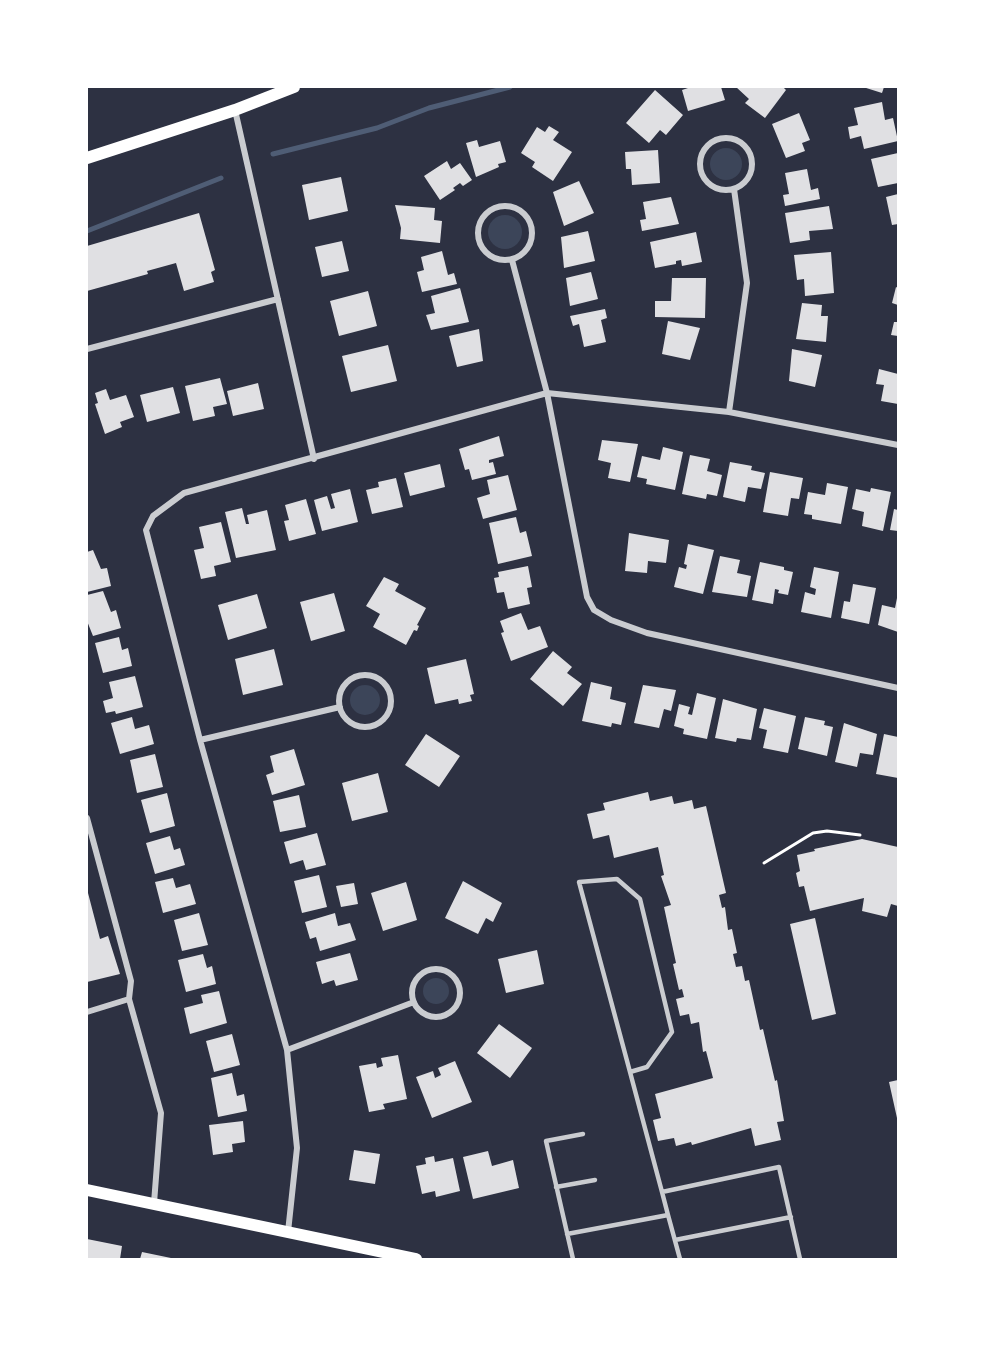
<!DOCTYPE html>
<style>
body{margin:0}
#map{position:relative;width:985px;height:1346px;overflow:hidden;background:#2d3142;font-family:"Nunito Sans",sans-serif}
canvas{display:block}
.frame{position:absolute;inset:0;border:88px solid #fff;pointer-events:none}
</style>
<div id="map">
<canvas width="985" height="1346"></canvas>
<div class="frame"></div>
</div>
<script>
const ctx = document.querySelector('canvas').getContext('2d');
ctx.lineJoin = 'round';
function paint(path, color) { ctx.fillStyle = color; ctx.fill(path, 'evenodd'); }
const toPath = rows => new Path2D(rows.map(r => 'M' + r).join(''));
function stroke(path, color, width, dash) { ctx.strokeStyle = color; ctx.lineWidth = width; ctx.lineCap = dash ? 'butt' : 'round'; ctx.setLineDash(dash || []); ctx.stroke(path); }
paint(toPath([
 '710 164a16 16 0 1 1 32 0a16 16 0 1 1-32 0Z',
 '488 232a17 17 0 1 1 34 0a17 17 0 1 1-34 0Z',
 '350 700a15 15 0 1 1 30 0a15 15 0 1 1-30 0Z',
 '423 991a13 13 0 1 1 26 0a13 13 0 1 1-26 0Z'
]), '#3c4559');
stroke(toPath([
 [273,154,377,128,429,108,510,87],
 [87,231,221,178]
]), '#4f5d75', 5);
paint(toPath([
 [691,87,721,87,725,100,688,111,682,90],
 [736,87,783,87,786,90,765,118,745,103,749,99],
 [863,87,884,87,882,93],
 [655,90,683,115,666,135,660,130,649,143,626,123],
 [882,102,885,120,893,118,898,141,864,149,861,136,850,139,848,127,858,125,854,108],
 [799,113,810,140,802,143,805,151,786,158,772,124],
 [549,126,559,132,553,140,572,152,553,181,532,167,535,162,521,153,537,127,545,132],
 [477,140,479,147,500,141,506,162,498,164,499,167,476,177,466,143],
 [658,150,660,183,632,185,631,169,626,169,625,152],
 [898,153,898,183,878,187,871,159],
 [447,161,451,169,460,163,472,180,463,186,460,183,453,188,455,190,440,200,424,176],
 [807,169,811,190,818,188,820,199,785,206,783,195,789,194,785,173],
 [341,177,348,211,309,220,302,185],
 [579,181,594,213,564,226,553,192],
 [898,194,898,224,892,225,886,197],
 [671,197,679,224,642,231,640,220,646,219,643,202],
 [395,205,435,208,434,220,442,221,440,243,400,239,401,228],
 [829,206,833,229,809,231,810,240,790,243,785,213],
 [199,213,215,270,211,272,214,282,184,291,176,263,147,271,148,274,87,291,87,246],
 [588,231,595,261,564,268,561,237],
 [696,232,702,262,682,266,681,260,676,261,676,264,655,268,650,242],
 [342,241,349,271,322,277,315,247],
 [442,251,448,275,454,273,457,284,422,292,417,272,424,270,421,257],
 [831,252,834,293,805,296,804,279,797,280,794,255],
 [591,272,598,299,570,306,566,278],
 [672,278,706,278,705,318,655,317,655,301,671,301],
 [896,287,898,288,898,305,892,303],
 [460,288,469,322,431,330,426,315,435,313,431,296],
 [368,291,377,326,339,336,330,301],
 [802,303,822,305,821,316,828,316,826,342,796,339],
 [605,309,607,318,601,320,606,342,584,347,579,324,573,326,570,316],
 [668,321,700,328,690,360,662,354],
 [894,322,898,322,898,336,891,335],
 [479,329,483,361,457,367,449,336],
 [388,345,397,381,351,392,342,356],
 [792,349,822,355,815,387,789,381],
 [879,369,898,374,898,404,881,401,884,385,876,384],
 [220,378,227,404,213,407,215,416,193,421,185,386],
 [258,383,264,409,233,416,227,391],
 [173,387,180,413,147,422,140,395],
 [106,389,110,400,126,395,134,417,120,422,122,427,105,434,95,404,98,403,95,393],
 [499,436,504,456,489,460,489,463,493,462,496,474,472,480,469,469,465,470,459,449],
 [602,440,638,444,630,482,608,478,611,463,598,460],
 [663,447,683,452,675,490,646,484,647,479,637,477,642,456,660,460],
 [690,455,710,459,707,471,722,475,717,496,707,494,706,499,682,494],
 [730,462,752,466,751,470,765,473,761,489,748,487,745,502,723,497],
 [440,464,445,487,410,496,404,473],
 [770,472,803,478,799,499,791,498,788,516,763,512],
 [508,475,517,510,483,519,477,498,490,494,487,480],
 [396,478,403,507,372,514,366,490,379,487,378,482],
 [827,483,848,487,841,524,812,519,812,515,804,514,808,492,825,495],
 [871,488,891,492,883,531,862,526,864,512,852,509,856,489,870,492],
 [350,489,358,522,322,531,314,500,327,496,331,509,335,508,331,494],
 [306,499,316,534,289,541,284,521,289,520,285,505],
 [242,508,246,524,249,524,247,515,267,510,276,550,236,558,225,512],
 [894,509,898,510,898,531,890,530],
 [516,517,520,533,526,531,532,556,498,564,489,523],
 [221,522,231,562,214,566,216,576,201,579,194,550,204,548,199,527],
 [629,533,669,540,666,563,648,561,647,573,625,571],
 [688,544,714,550,703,594,674,587,679,567,686,569,687,565,684,564],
 [93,550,101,569,107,568,111,586,87,592,87,552],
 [720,556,740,560,737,573,751,576,747,597,712,592],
 [760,562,784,567,784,570,793,572,788,595,778,593,779,590,775,589,773,604,752,600],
 [528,566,532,587,527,588,530,604,508,609,504,592,497,593,494,578,499,577,498,572],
 [814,567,839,572,831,618,801,612,805,592,815,595,816,589,810,587],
 [384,577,399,584,395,591,426,608,417,625,419,626,417,631,414,630,406,645,373,627,380,614,366,606],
 [853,584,876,588,869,624,841,618,844,601,850,602],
 [103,591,111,612,116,610,121,628,93,636,87,621,87,595],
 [334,593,345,631,311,641,300,602],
 [257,594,267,628,228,640,218,605],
 [897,598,898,598,898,632,878,625,882,605,895,608],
 [521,613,528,630,540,626,548,647,511,661,501,633,504,632,500,621],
 [119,637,122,650,128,648,132,666,103,673,95,643],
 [274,649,283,685,243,695,235,659],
 [553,651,572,667,567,673,582,684,563,706,530,679],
 [466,659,474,694,470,695,472,701,459,704,458,699,435,704,427,668],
 [135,676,143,707,116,714,115,711,106,713,103,701,113,698,109,682],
 [591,682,612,687,610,699,626,703,621,725,612,723,611,727,582,721],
 [643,685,676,690,671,711,664,709,659,728,634,723],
 [697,693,716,698,707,739,683,734,684,729,674,726,679,704,690,707,688,714,692,715],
 [723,699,757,709,751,740,737,738,736,742,715,738],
 [764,708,796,716,788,753,763,748,767,730,759,728],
 [132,717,135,729,149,725,154,744,120,754,111,723],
 [805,717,825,721,824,725,833,727,827,756,798,749],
 [844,723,877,734,873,755,860,753,857,767,835,762],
 [426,734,460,756,439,787,405,765],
 [884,734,898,737,898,778,876,774],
 [294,749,305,785,272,795,266,775,274,772,270,756],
 [155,754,163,787,137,793,130,760],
 [378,773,388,812,352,821,342,783],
 [648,792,650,801,672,796,674,804,692,800,694,809,706,806,726,893,719,895,722,908,725,907,728,930,732,929,737,953,733,954,736,967,742,966,745,981,749,980,760,1030,763,1029,775,1081,777,1080,784,1121,777,1122,781,1140,755,1146,751,1128,692,1145,691,1142,676,1146,674,1138,658,1141,653,1120,661,1118,655,1094,713,1078,706,1051,703,1052,699,1022,691,1024,689,1014,680,1016,676,999,684,997,682,989,679,990,673,964,676,963,664,907,671,905,661,876,664,875,658,847,614,858,609,835,593,839,587,814,605,810,603,803],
 [167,793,175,826,150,833,141,800],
 [299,795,306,827,280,832,273,801],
 [317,833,326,865,306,870,303,860,290,864,284,842],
 [170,836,174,850,180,848,185,865,155,874,146,843],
 [862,839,898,847,898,906,891,904,887,917,862,911,864,898,810,911,804,886,799,887,796,873,800,871,797,855,815,851,814,849],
 [319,875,327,907,302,913,294,881],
 [173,878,176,888,190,884,196,904,163,913,155,882],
 [463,881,502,903,493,922,486,918,478,934,445,918],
 [406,882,417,920,383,931,371,893],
 [354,883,358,904,341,907,336,886],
 [88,893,100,939,108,936,120,974,87,982],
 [199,913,208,945,182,951,174,920],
 [335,913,338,926,350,923,356,940,320,951,316,937,310,939,305,922],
 [815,918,836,1014,812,1020,790,924],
 [537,950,544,984,506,993,498,959],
 [350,953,358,980,336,986,334,980,322,984,316,962],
 [203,954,207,968,212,966,216,984,186,992,178,960],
 [219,991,227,1023,190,1034,184,1008,203,1003,201,995],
 [499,1024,532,1048,510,1078,477,1053],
 [232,1034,240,1065,214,1072,206,1041],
 [398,1055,407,1099,383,1104,385,1109,369,1112,359,1066,376,1063,377,1068,383,1066,381,1058],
 [455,1061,472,1102,432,1118,416,1077,433,1071,435,1078,441,1075,438,1068],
 [232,1073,237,1096,244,1094,247,1111,218,1117,211,1078],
 [898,1080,898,1118,897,1118,889,1082],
 [243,1121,245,1142,232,1144,233,1152,213,1155,209,1125],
 [354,1150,380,1154,375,1184,349,1180],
 [488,1151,492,1166,513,1160,519,1188,473,1199,463,1157],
 [434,1156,435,1162,453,1158,460,1191,436,1197,435,1191,422,1194,416,1166,426,1164,425,1158],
 [87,1239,122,1246,120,1259,87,1259],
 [142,1252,171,1258,171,1259,140,1259]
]), '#e0e0e3');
stroke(toPath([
 [764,863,813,833,827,831,860,835]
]), '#fff', 3);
stroke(toPath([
 [630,1072,647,1067,672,1032,640,899,617,879,579,882,630,1072,662,1192,668,1215,680,1259],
 [556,1187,595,1180],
 [662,1192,779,1167,800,1259],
 [567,1234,668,1215],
 [675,1240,791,1217],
 [573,1259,546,1141,583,1134]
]), '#caccd0', 4.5);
stroke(toPath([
 [235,110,314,459],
 '700 164a26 26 0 1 1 52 0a26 26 0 1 1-52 0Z',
 '478 233a27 27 0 1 1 54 0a27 27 0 1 1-54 0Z',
 [512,260,547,393,587,597,594,610,611,620,647,633,898,688],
 [87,349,278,299],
 [729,412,747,283,734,189],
 '339 701a26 26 0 1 1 52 0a26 26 0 1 1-52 0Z',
 [200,740,340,707],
 [87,818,131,981,129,999],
 '412 993a24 24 0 1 1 48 0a24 24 0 1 1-48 0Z',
 [87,1012,129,999,161,1113,154,1203],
 [287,1050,414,1002],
 [288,1232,297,1148,287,1050,200,740,146,530,153,516,184,493,547,393,729,412,898,445]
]), '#caccd0', 6);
stroke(toPath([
 [87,158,235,110,294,87],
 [87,1190,416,1259]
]), '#fff', 12);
</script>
